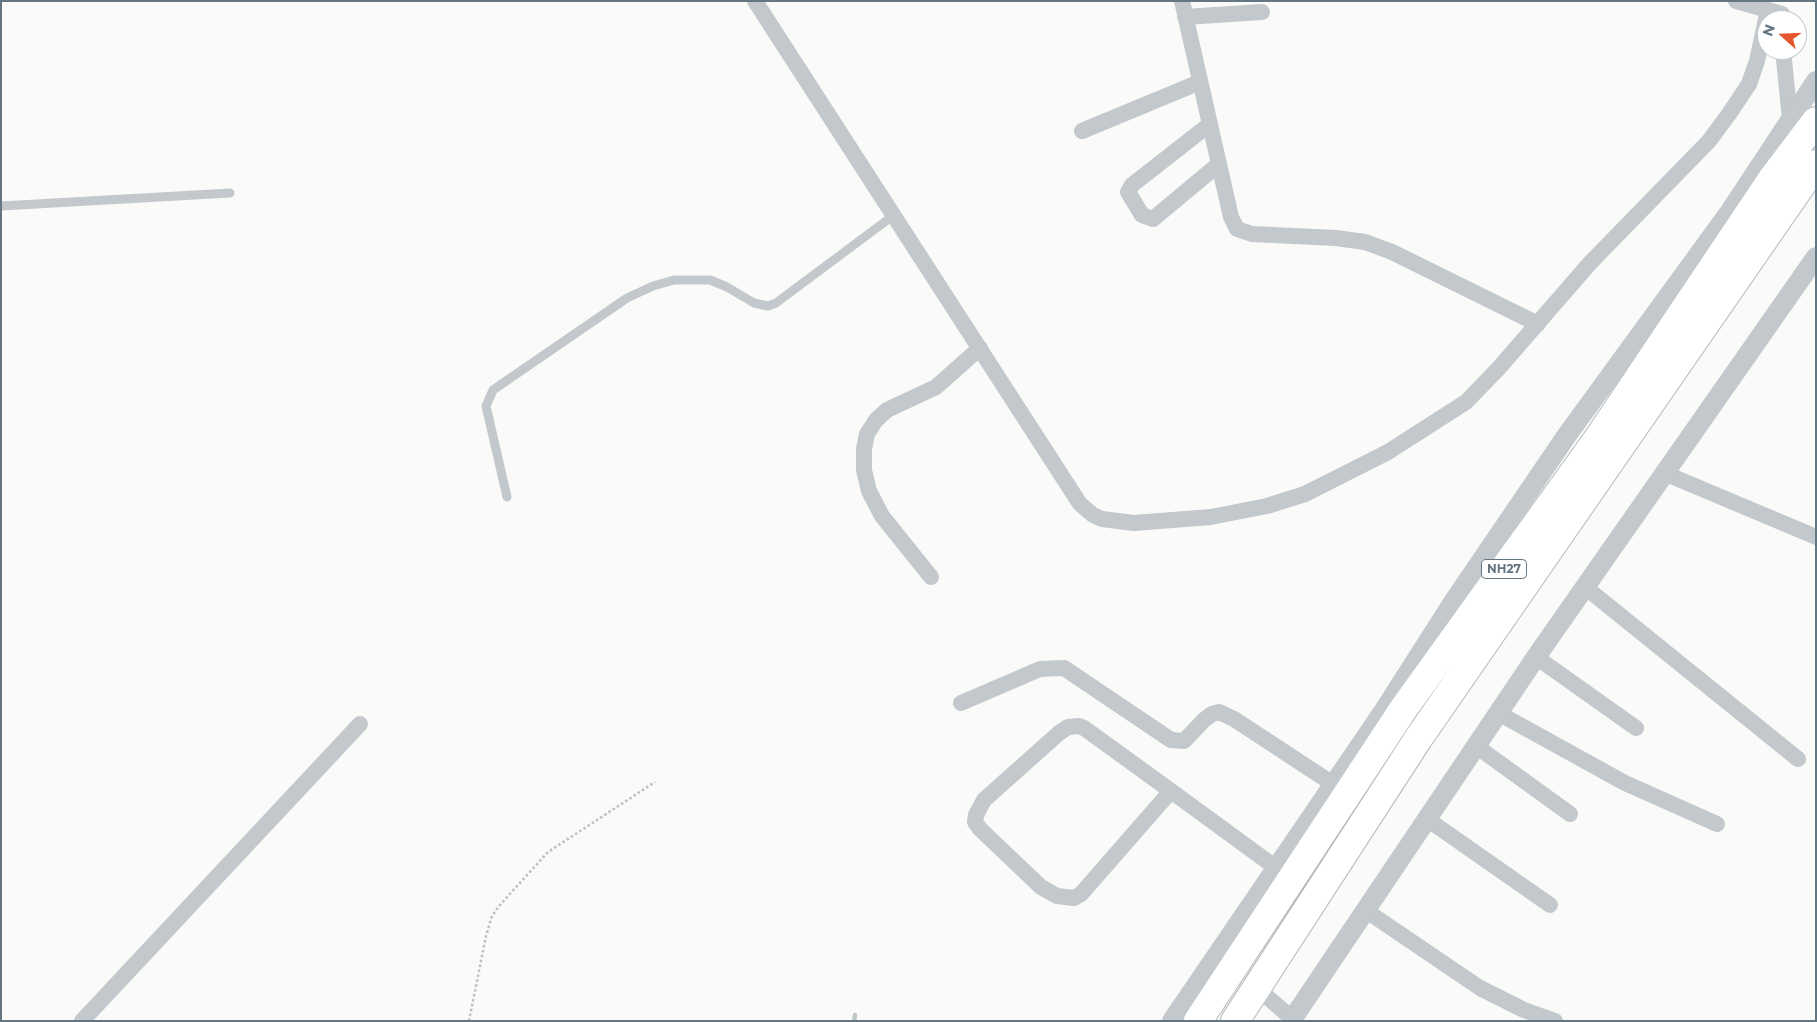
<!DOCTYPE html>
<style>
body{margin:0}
#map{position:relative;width:1817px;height:1022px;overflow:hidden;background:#fafaf8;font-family:Montserrat,sans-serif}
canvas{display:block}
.frame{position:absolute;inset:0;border:2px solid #657683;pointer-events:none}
.north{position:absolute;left:1757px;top:10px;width:50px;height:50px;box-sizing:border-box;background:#fff;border:1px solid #c1c8cd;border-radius:50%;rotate:290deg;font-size:14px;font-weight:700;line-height:20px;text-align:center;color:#657683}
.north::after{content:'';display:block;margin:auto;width:18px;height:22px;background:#e4572e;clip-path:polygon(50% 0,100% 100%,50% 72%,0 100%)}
</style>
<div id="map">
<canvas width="1817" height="1022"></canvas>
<div class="frame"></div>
<div class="north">N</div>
</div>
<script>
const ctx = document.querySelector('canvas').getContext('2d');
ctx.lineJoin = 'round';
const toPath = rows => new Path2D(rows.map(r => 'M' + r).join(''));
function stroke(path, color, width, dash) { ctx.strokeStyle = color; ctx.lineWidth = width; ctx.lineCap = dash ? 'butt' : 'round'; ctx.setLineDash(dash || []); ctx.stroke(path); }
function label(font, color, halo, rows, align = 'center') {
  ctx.font = font + ' Montserrat,sans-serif'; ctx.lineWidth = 5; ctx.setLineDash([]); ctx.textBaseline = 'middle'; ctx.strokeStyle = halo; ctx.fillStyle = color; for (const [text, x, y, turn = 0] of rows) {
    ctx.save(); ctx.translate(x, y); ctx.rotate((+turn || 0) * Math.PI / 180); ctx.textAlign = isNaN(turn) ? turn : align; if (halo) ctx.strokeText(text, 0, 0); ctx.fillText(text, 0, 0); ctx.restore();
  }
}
stroke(toPath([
 [854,1021,855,1015]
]), '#bbc7cb', 4.5);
const trunk = toPath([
 [1198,1021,1404,708,1597,440,1772,179,1816,121],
 [1235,1021,1418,739,1816,164]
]);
stroke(trunk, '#b4b9bd', 30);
stroke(toPath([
 [469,1021,486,936,492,916,499,906,548,852,655,782]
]), '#bbbfc2', 2.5, [2.5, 2.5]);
stroke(toPath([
 [1,206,230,193],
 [507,497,486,406,493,390,627,298,653,286,674,280,710,280,727,287,754,303,768,306,776,303,894,215]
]), '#c3c8cc', 9);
stroke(toPath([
 [755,1,1080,504,1093,515,1102,519,1134,523,1211,517,1267,506,1305,494,1388,452,1466,402,1498,369,1590,263,1709,141,1729,114,1749,84,1757,61,1768,10],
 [1182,1,1231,217,1237,229,1252,234,1336,238,1365,242,1392,252,1538,324],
 [1736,1,1782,14],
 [1185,17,1262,12],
 [1783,50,1790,119],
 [1210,124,1132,185,1128,192,1142,215,1153,219,1219,164],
 [1082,131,1200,82],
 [1664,473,1816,537],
 [931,577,882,516,869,491,864,470,864,449,867,434,876,420,887,410,936,387,980,348],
 [1585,587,1798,759],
 [1536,657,1636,728],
 [961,703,1040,669,1064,668,1171,740,1184,741,1204,720,1212,714,1219,712,1234,719,1333,784],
 [1498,713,1625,783,1717,824],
 [1476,746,1570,814],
 [1171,791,1081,894,1074,898,1057,896,1041,887,980,829,975,822,976,815,984,800,1059,733,1068,727,1079,726,1084,728,1171,791,1275,867],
 [1427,819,1550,905],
 [1365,910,1480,988,1524,1010,1555,1021],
 [1257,988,1295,1021],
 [82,1021,360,724]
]), '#c3c8cc', 16);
stroke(toPath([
 [1172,1021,1383,712,1454,601,1567,435,1729,213,1816,81],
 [1291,1021,1536,657,1816,257]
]), '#c3c8cc', 20);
stroke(trunk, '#fff', 28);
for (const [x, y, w] of [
 [1504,569,45]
]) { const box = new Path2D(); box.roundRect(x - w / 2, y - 9.5, w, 19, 4); ctx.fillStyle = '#fff'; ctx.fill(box); stroke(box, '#657683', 1); }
label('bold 12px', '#657683', null, [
 ["NH27",1504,569]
]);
</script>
